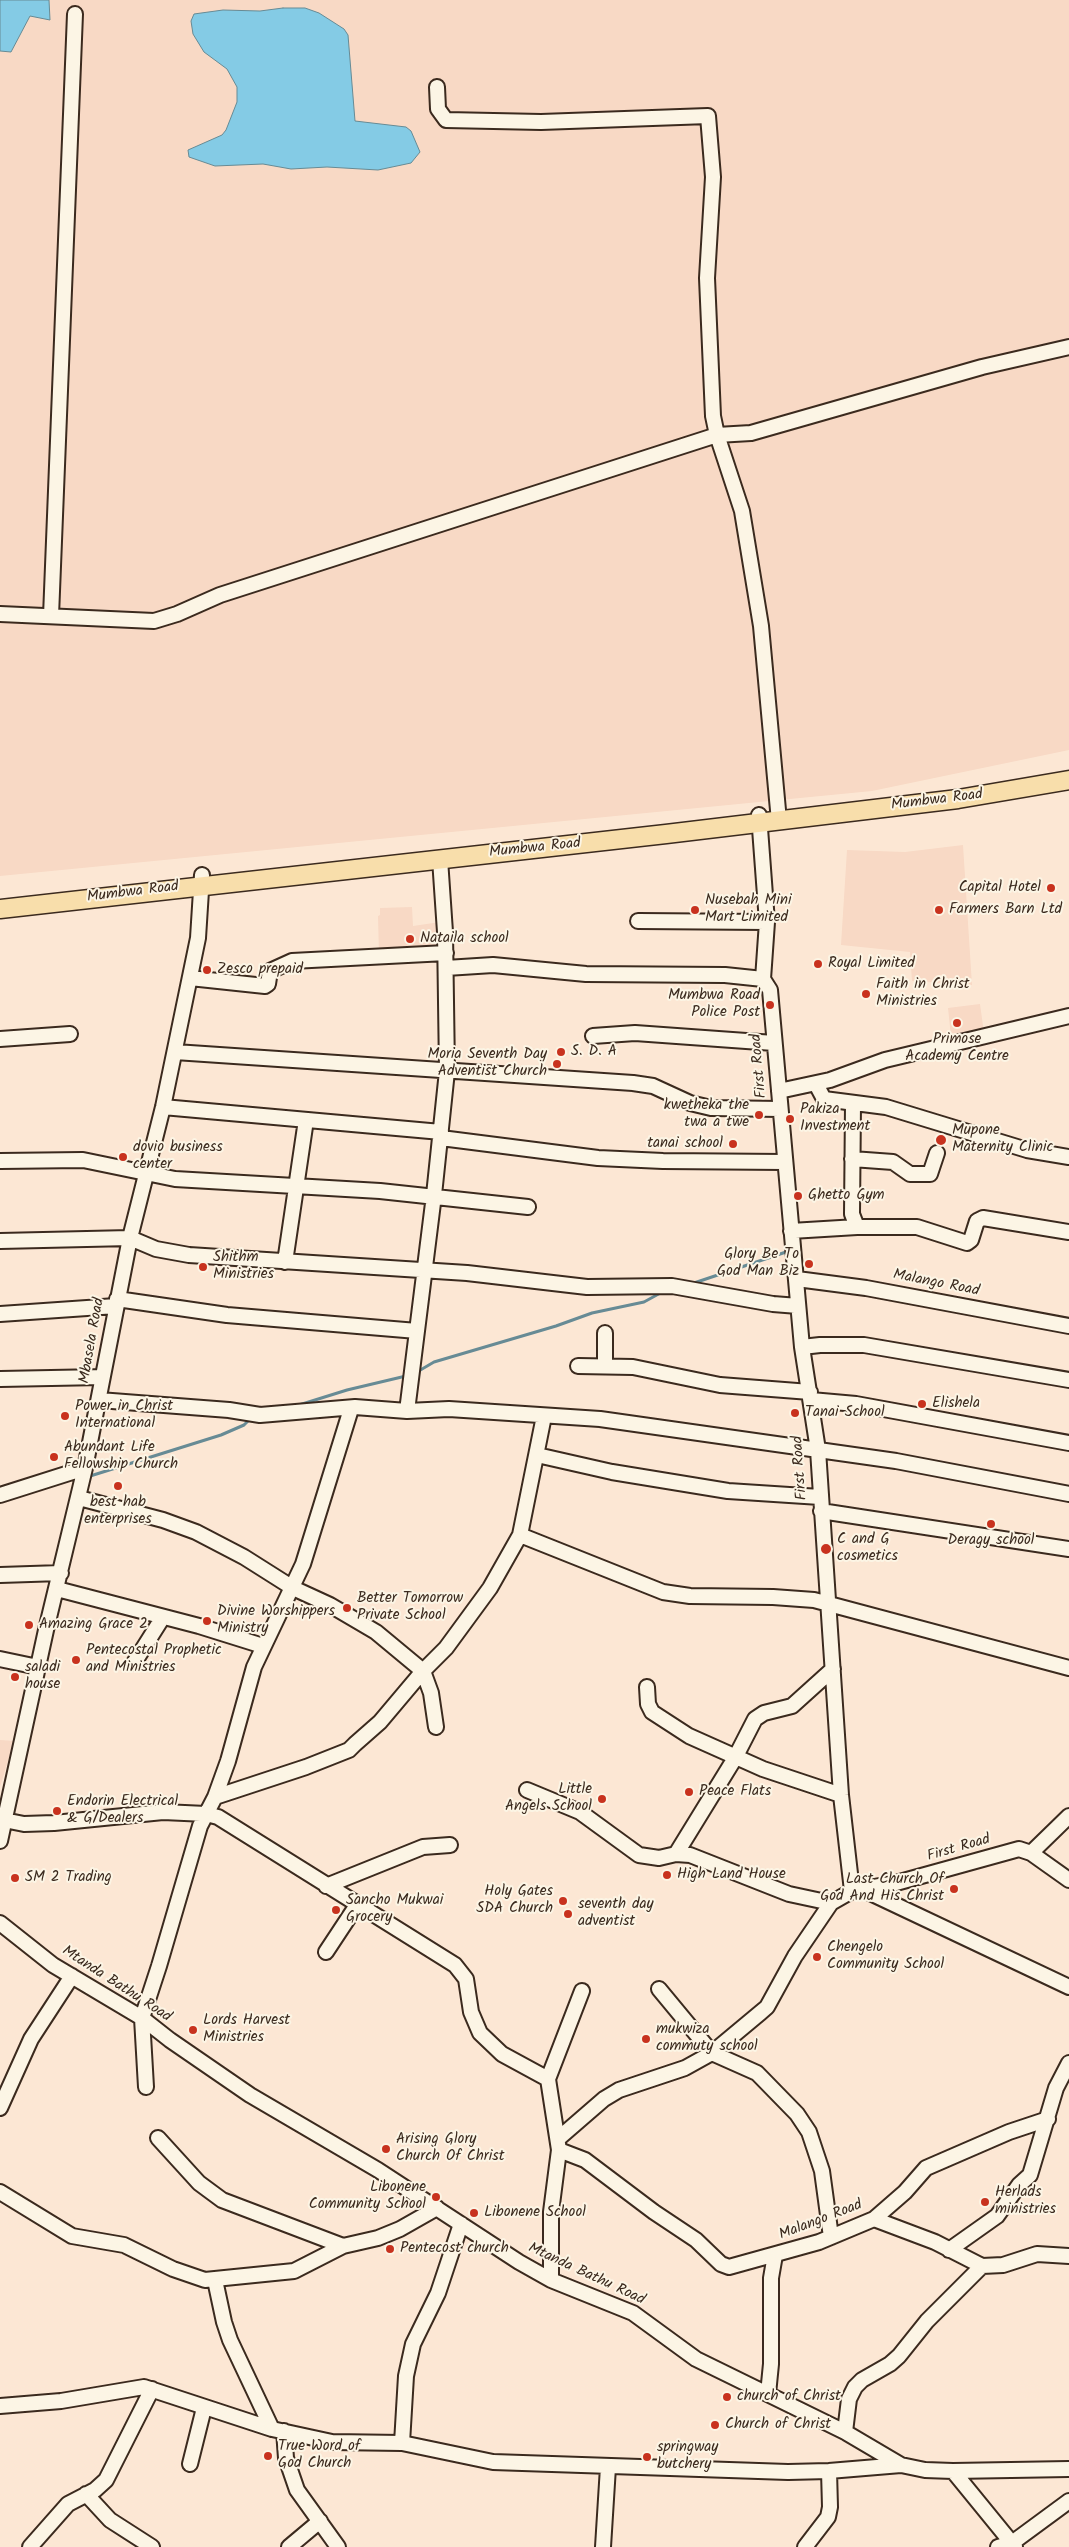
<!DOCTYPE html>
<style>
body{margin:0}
canvas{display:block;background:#fce7d4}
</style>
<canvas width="1069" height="2547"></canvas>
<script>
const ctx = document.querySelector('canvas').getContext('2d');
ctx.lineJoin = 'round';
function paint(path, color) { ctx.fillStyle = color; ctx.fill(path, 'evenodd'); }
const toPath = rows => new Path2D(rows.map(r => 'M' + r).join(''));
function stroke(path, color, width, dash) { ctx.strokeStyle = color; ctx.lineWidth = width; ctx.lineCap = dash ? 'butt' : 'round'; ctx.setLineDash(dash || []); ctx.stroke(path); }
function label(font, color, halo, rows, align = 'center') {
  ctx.font = font + ' Kalam,sans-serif'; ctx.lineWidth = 4; ctx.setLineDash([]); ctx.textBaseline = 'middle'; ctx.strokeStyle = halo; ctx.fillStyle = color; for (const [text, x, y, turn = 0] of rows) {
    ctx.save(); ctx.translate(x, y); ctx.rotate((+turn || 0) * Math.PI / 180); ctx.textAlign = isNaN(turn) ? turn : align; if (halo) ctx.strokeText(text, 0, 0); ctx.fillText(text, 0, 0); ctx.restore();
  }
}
paint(toPath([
 [0,0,1069,0,1069,750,872,791,0,876],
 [963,845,972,985,912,981,910,952,841,945,847,850,905,852],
 [412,907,413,926,440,922,442,952,379,955,378,916,380,915,380,908],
 [980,1004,984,1033,951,1037,948,1008],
 [0,1740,14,1741,0,1787]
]), '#f8d9c5');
const water = toPath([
 [0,0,49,0,50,20,30,16,11,52,0,51,0,0],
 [283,8,305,8,319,13,344,29,348,35,355,121,406,127,411,131,420,152,411,163,378,170,327,167,291,169,263,164,215,166,189,157,188,150,222,135,226,130,237,102,237,87,227,69,204,52,193,34,191,21,194,14,223,10,260,11,283,8]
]);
paint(water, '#84cbe5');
stroke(water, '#678b95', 1);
stroke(toPath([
 [691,1284,789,1251],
 [417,1372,434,1362,556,1326,592,1313,644,1302,664,1291],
 [299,1405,347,1390,406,1376],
 [87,1477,221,1435,244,1425,252,1417]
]), '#678b95', 3);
const minor = toPath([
 [437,87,438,109,446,120,541,122,708,116,713,177,707,278,713,416,717,435,742,511,761,626,779,821],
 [0,614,154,621,177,614,220,595,717,435,751,433,982,367,1069,347],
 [51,616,75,14],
 [759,815,767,922,763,979,770,990,802,1347,818,1450,841,1795,852,1891,896,1883,1019,1849,1031,1853,1069,1880],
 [638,921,767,922],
 [446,968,493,965,586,974,725,975,763,979],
 [190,978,265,986,268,984,270,971,292,961,446,953],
 [593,1036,635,1033,774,1043],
 [0,1039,70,1034],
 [175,1052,633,1083,653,1086,690,1103,711,1108,780,1109],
 [816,1084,824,1099,886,1107,1027,1150,1069,1157],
 [779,1091,830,1080,885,1060,1069,1016],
 [853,1104,852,1214,857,1227],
 [163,1107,441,1132],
 [441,1138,598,1158,663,1161,784,1162],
 [852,1159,893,1162,910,1174,930,1174,937,1153],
 [0,1161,83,1160,175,1179,380,1191,528,1207],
 [791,1231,857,1227,917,1227,967,1243,971,1240,977,1221,983,1218,1069,1232],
 [0,1241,130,1238,156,1249,189,1255,467,1273,587,1287,672,1286,773,1304,798,1306],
 [285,1262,306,1120],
 [797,1279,866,1288,1069,1326],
 [117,1299,227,1315,417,1331],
 [0,1314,116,1306],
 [605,1333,605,1366],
 [802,1347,820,1345,864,1345,1069,1380],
 [578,1366,633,1367,720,1385,810,1392],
 [0,1379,102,1377],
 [99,1400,229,1410,260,1415,355,1407,407,1411,449,1409,600,1419,896,1461,1069,1494],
 [811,1400,856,1404,1069,1443],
 [407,1411,434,1195,447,1071,445,932,440,859],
 [544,1416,520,1535,663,1592,690,1596,773,1597,814,1600,1069,1668],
 [537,1455,612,1472,728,1491,820,1497],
 [0,1495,85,1468],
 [79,1498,163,1520,196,1532,244,1557,293,1588,330,1605,376,1632,423,1671,431,1693,436,1727],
 [821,1511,1069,1549],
 [0,1575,61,1573],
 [57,1589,199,1626,263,1646],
 [0,1659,38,1667],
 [134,1663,163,1617],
 [647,1687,648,1704,652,1712,689,1736,763,1769,841,1795],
 [527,1790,580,1812,639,1855,659,1858,676,1854,690,1855,789,1894,831,1903],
 [215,1797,306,1767,349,1750,355,1744,380,1722,423,1671,446,1648,490,1588,520,1535],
 [4,1820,24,1824,54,1823,163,1812,206,1814,218,1817,455,1965,466,1979,471,2012,480,2033,502,2054,548,2079],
 [0,1841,46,1630,85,1468,130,1238,163,1107,198,938,202,875],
 [1031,1853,1069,1816],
 [676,1854,735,1758,755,1719,764,1713,792,1706,833,1669],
 [326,1886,423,1847,450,1845],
 [864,1890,1069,1987],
 [0,1923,53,1965,142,2018,170,2040,250,2095,378,2170,519,2262,551,2280,633,2313,696,2359,845,2432,901,2465,925,2470,953,2471,1069,2469],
 [326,1952,357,1905],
 [659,1989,712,2053,757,2073,797,2114,809,2132,822,2171,831,2237],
 [146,2087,142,2018,159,1966,200,1826,215,1797,228,1761,254,1667,303,1564,351,1409],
 [0,2108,31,2039,72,1976],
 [158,2138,199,2183,222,2200,343,2246],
 [559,2138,604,2099,619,2090,685,2068,712,2053,760,2013,767,2007,795,1956,831,1903,852,1891],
 [559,2150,585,2160,654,2212,696,2240,721,2264,729,2267,819,2242,874,2219,905,2192,926,2168,1009,2132,1048,2119],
 [0,2192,72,2236,124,2245,173,2269,205,2280,294,2271,343,2246,378,2238,400,2229,437,2208],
 [874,2219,935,2242,982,2266,1003,2265,1037,2254,1069,2256],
 [949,2250,997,2216,1019,2185,1030,2175,1056,2088,1069,2063],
 [215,2280,224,2322,230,2340,272,2429],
 [551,2280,551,2212,559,2150,548,2079,582,1991],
 [768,2394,771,2364,771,2278,775,2255],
 [0,2406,61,2401,144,2387,272,2429,332,2442,402,2443,493,2462,788,2472,829,2471,901,2465],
 [284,2431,286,2458,297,2490,338,2547],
 [845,2432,849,2399,855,2387,862,2380,890,2364,899,2356,927,2321,982,2266],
 [402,2443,406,2376,413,2344,438,2293,461,2224],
 [190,2464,204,2408],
 [953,2471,1015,2547],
 [86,2494,110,2520,152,2547],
 [30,2547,68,2504,95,2490,106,2480,152,2389],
 [289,2547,320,2521],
 [603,2547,608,2467],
 [805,2547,828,2517,830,2507,829,2471],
 [998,2547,1012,2543,1069,2501]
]);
const major = toPath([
 [0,909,666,834,958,799,1069,780]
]);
stroke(minor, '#3b2a1e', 18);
stroke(major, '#3b2a1e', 21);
stroke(minor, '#fcf5e5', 14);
stroke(major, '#f8deab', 18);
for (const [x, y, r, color] of [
 [1051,888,5,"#c8321e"],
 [695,910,5,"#c8321e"],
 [939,910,5,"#c8321e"],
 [410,939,5,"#c8321e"],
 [818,964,5,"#c8321e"],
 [207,970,5,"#c8321e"],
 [866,994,5,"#c8321e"],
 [770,1005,5,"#c8321e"],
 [957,1023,5,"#c8321e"],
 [561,1052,5,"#c8321e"],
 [557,1064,5,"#c8321e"],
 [759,1115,5,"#c8321e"],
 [790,1119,5,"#c8321e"],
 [941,1140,6,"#c8321e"],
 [733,1144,5,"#c8321e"],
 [123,1157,5,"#c8321e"],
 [798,1196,5,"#c8321e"],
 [809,1264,5,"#c8321e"],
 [203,1267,5,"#c8321e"],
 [922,1404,5,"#c8321e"],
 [795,1413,5,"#c8321e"],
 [65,1416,5,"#c8321e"],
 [54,1457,5,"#c8321e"],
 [118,1486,5,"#c8321e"],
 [991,1524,5,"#c8321e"],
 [826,1549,6,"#c8321e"],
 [347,1608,5,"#c8321e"],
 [207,1621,5,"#c8321e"],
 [29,1625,5,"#c8321e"],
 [76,1660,5,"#c8321e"],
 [15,1677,5,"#c8321e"],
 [689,1792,5,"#c8321e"],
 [602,1799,5,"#c8321e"],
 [57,1811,5,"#c8321e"],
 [667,1875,5,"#c8321e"],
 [15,1878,5,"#c8321e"],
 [954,1889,5,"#c8321e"],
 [563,1901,5,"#c8321e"],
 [336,1910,5,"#c8321e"],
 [568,1914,5,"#c8321e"],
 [817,1957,5,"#c8321e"],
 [193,2030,5,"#c8321e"],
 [646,2039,5,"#c8321e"],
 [386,2149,5,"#c8321e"],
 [436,2197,5,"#c8321e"],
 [985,2202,5,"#c8321e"],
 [474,2213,5,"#c8321e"],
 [390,2249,5,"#c8321e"],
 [727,2397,5,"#c8321e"],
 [715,2425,5,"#c8321e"],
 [268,2456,5,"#c8321e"],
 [647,2457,5,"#c8321e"]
]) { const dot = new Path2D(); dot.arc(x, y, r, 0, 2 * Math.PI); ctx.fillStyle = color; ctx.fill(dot); stroke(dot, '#fcf5e5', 2); }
label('15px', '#3b2a1e', '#fcf5e5', [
 ["Mumbwa Road",937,801,-7],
 ["Mumbwa Road",535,849,-6],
 ["Mumbwa Road",133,893,-7],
 ["First Road",760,1066,-95],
 ["Malango Road",936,1284,11],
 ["Mbasela Road",93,1341,-80],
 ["First Road",801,1468,-94],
 ["First Road",959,1849,-16],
 ["Mtanda Bathu Road",116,1985,33],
 ["Malango Road",821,2221,-21],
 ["Mtanda Bathu Road",586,2275,25]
]);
label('15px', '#3b2a1e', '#fcf5e5', [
 ["Capital Hotel",1041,888,"right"],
 ["Nusebah Mini",705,901],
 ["Mart Limited",705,918],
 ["Farmers Barn Ltd",949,910],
 ["Nataila school",420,939],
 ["Royal Limited",828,964],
 ["Zesco prepaid",217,970],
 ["Faith in Christ",876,985],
 ["Ministries",876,1002],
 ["Mumbwa Road",760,996,"right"],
 ["Police Post",760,1013,"right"],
 ["Primose",957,1040,"center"],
 ["Academy Centre",957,1057,"center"],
 ["S. D. A",571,1052],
 ["Moria Seventh Day",547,1055,"right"],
 ["Adventist Church",547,1072,"right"],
 ["kwetheka the",749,1106,"right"],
 ["twa a twe",749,1123,"right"],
 ["Pakiza",800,1110],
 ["Investment",800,1127],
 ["Mupone",952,1131],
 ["Maternity Clinic",952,1148],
 ["tanai school",723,1144,"right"],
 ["dovio business",133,1148],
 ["center",133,1165],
 ["Ghetto Gym",808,1196],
 ["Glory Be To",799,1255,"right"],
 ["God Man Biz",799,1272,"right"],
 ["Shithm",213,1258],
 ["Ministries",213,1275],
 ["Elishela",932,1404],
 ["Power in Christ",75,1407],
 ["International",75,1424],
 ["Tanai School",805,1413],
 ["Abundant Life",64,1448],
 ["Fellowship Church",64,1465],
 ["best hab",118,1503,"center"],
 ["enterprises",118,1520,"center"],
 ["C and G",837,1540],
 ["cosmetics",837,1557],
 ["Deragy school",991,1541,"center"],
 ["Better Tomorrow",357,1599],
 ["Private School",357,1616],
 ["Divine Worshippers",217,1612],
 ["Ministry",217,1629],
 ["Amazing Grace 2",39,1625],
 ["Pentecostal Prophetic",86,1651],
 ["and Ministries",86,1668],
 ["saladi",25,1668],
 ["house",25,1685],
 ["Little",592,1790,"right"],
 ["Angels School",592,1807,"right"],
 ["Peace Flats",699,1792],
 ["Endorin Electrical",67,1802],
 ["& G/Dealers",67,1819],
 ["High Land House",677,1875],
 ["SM 2 Trading",25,1878],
 ["Last Church Of",944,1880,"right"],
 ["God And His Christ",944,1897,"right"],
 ["Holy Gates",553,1892,"right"],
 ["SDA Church",553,1909,"right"],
 ["Sancho Mukwai",346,1901],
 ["Grocery",346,1918],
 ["seventh day",578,1905],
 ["adventist",578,1922],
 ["Chengelo",827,1948],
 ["Community School",827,1965],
 ["Lords Harvest",203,2021],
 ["Ministries",203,2038],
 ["mukwiza",656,2030],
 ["commuty school",656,2047],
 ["Arising Glory",396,2140],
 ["Church Of Christ",396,2157],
 ["Libonene",426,2188,"right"],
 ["Community School",426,2205,"right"],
 ["Herlads",995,2193],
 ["ministries",995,2210],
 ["Libonene School",484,2213],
 ["Pentecost church",400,2249],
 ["church of Christ",737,2397],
 ["Church of Christ",725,2425],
 ["True Word of",278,2447],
 ["God Church",278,2464],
 ["springway",657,2448],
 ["butchery",657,2465]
], 'left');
</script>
